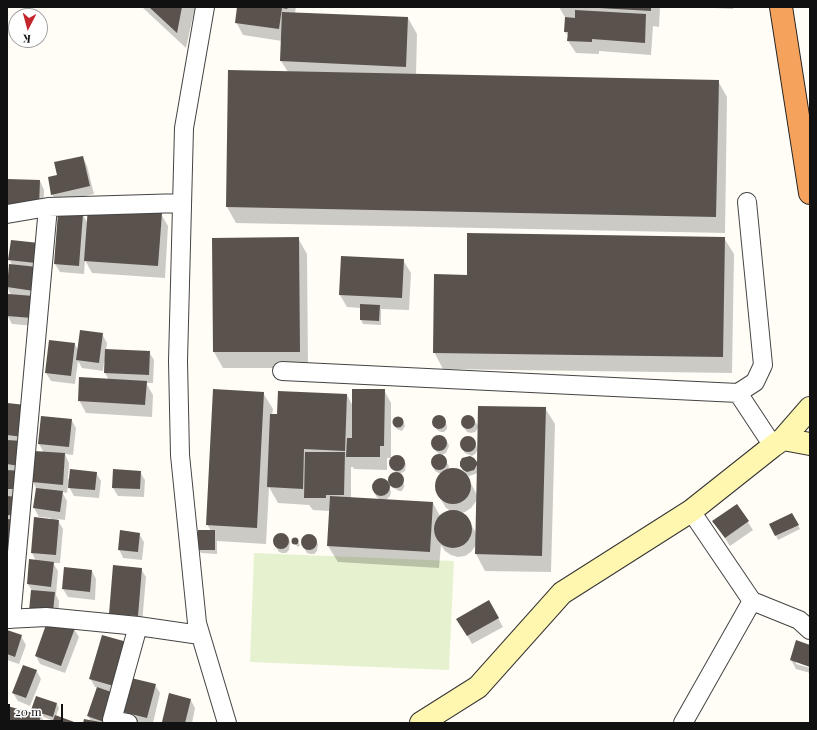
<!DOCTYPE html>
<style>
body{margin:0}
#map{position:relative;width:817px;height:730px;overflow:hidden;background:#fffdf5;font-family:"Playfair Display",serif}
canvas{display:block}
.frame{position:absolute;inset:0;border:8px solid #111;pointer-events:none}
.north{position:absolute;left:8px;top:8px;width:40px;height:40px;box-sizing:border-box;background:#fff;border:1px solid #a0a0a0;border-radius:50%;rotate:186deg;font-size:11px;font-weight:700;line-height:16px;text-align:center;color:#111}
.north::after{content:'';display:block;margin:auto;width:14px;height:18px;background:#c4262e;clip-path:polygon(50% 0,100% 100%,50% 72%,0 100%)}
.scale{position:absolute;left:8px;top:704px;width:55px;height:18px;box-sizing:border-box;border:2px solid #111;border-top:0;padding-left:5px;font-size:12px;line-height:14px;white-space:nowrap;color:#111;-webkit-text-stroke:3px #fff;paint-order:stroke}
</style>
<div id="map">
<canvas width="817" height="730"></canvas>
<div class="frame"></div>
<div class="north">K</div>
<div class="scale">20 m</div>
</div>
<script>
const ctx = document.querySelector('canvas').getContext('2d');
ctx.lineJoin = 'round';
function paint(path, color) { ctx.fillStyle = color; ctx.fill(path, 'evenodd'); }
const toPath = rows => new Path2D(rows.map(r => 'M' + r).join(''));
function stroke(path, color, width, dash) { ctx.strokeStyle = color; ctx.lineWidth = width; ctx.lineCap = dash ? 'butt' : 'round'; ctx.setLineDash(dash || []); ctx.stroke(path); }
paint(toPath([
 [254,553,454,561,449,670,250,662]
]), '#e6f2cf');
paint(toPath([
 [142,7,195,7,186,48],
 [238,7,296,7,295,13,408,18,417,34,416,75,718,81,727,97,725,233,236,223,227,207,288,72,281,61,282,41,243,35,236,22],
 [559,7,660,7,659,27,653,26,651,55,599,51,599,54,576,53,568,41,569,37,565,32,566,19],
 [696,7,733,7,733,9],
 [83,157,87,166,94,194,57,202,52,194,58,176],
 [7,180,40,181,44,190,43,215],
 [59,214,83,215,88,224,161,214,168,226,165,278,92,273,85,260,84,274,60,272,55,264],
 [298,238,307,254,308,368,223,368,214,352,213,239],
 [724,238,734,254,732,373,443,369,434,352,468,276],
 [38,244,36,326,12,324,7,315,9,295,11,295,7,287,10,265,12,265,9,259],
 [403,260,411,273,409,310,381,309,381,325,363,324,361,320,361,308,347,307,340,295],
 [102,334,107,343,106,350,149,352,154,360,153,383,146,383,153,395,152,417,86,413,79,400,109,380,105,373,106,362,104,362,103,371,82,368,78,361,75,384,51,381,46,373,74,343,78,350],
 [384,390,391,403,391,458,387,458,387,470,354,469,353,467,351,467,351,498,380,500,376,496,373,487,374,483,381,479,385,480,388,484,391,492,390,496,386,500,433,503,440,516,446,512,451,511,446,508,437,493,436,486,437,479,441,474,435,471,432,463,434,456,439,454,436,451,432,443,435,437,442,436,448,443,449,446,446,453,441,455,447,463,449,466,448,470,454,469,460,470,466,474,477,495,478,473,469,476,466,474,461,466,473,459,478,466,478,450,475,454,472,456,465,453,460,445,463,439,467,437,470,437,473,440,478,449,479,427,475,432,471,433,467,432,462,424,462,420,465,417,468,416,472,417,479,427,545,408,555,424,551,572,485,571,476,554,476,545,471,552,465,556,458,557,451,555,445,551,441,545,439,568,338,562,328,546,330,511,313,510,309,505,278,503,269,487,266,544,217,541,217,554,201,553,199,550,211,531,207,524,263,393,273,409,272,415,278,415,347,395,353,406],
 [477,500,476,533,466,516,461,513,465,512,471,508],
 [7,404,26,406,7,612],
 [440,416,443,418,447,426,447,429,444,432,441,432,437,430,433,423,434,419,436,417],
 [396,417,402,419,404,423,405,426,402,431,397,429,394,425,393,422],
 [71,419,76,428,73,455,65,454,69,463,68,479,96,473,101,481,99,498,74,496,68,485,67,493,62,492,67,501,65,520,57,519,63,529,60,563,53,563,58,571,56,595,59,601,58,620,74,629,79,637,65,673,40,664,36,656,49,620,28,584,36,561,32,553,51,518,39,517,34,508,37,490,33,482,44,453,39,444],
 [397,456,403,460,406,464,405,471,400,474,402,477,404,486,405,485,402,491,399,491,392,487,390,483,391,476,396,473,391,466,390,463,394,457],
 [140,472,145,480,144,497,118,496,113,488],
 [737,505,753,530,730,546,714,521],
 [794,518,800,529,778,540,771,524],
 [139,534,144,542,142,560,123,558,119,549],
 [277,534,281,534,285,535,290,542,289,550,286,553,282,553,279,552,274,544,274,537],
 [306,535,309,535,313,536,318,544,317,551,314,554,310,554,307,553,302,545,303,538],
 [295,538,296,539,300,545,298,547,292,541],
 [141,569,146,577,142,624,115,622,110,614],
 [92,571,96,579,95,600,68,597,63,589],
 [489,602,503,627,472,644,458,619],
 [7,632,21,636,26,645,19,664,7,660],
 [797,642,810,646,810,666,796,661,796,664,810,668,810,673,796,669,791,660],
 [126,643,111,723,84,723,91,721,88,716,98,688,95,687,90,678],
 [36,670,41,679,30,706,18,701,13,693],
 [155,685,160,693,153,723,141,723,125,719,120,711],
 [190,699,195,708,192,723,164,723,163,721],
 [57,704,59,708,56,716,75,723,53,723,54,721,41,716,45,723,7,723,7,707,34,714,32,710]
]), '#0003');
paint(toPath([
 [149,7,182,7,177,33],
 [237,7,288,7,287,9,282,8,279,29,235,23],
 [599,7,651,7,651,11,599,8],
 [575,10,646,14,645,43,592,39,592,42,567,41,568,32,564,32,565,17,575,18],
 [282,12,408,17,406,67,280,61],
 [228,70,719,80,716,217,226,207],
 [83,156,90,186,51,195,48,177,57,175,54,162],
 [7,179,40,180,39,207,7,205],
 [88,207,162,213,158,266,84,261],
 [58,213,83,214,79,266,54,264],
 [467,233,725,237,723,357,433,353,434,274,467,275],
 [299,237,300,352,213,352,212,238],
 [11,240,39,243,36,263,8,260],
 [341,256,404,259,402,298,339,295],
 [9,264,37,267,34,291,7,287],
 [8,294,34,296,32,318,7,316],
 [360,304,380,305,379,321,360,320],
 [80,330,103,333,99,363,76,360],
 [49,340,75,343,71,376,45,373],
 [105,349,150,351,149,375,104,373],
 [79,377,147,381,145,405,78,401],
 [213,389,264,392,257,528,206,525],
 [352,389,385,389,384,446,380,446,380,457,346,457,347,438,352,438],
 [278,391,347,394,345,451,304,449,303,489,267,487,270,414,277,414],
 [7,403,26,405,23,437,7,435],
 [478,406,546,407,542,556,475,554,477,465,474,470,467,472,463,470,460,466,460,462,462,458,470,456,474,458,477,462],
 '461 422a7 7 0 1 1 14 0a7 7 0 1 1-14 0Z',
 '432 422a7 7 0 1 1 14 0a7 7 0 1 1-14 0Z',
 [41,416,72,419,69,447,38,444],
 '392.5 422a5.5 5.5 0 1 1 11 0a5.5 5.5 0 1 1-11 0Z',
 '431 443a8 8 0 1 1 16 0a8 8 0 1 1-16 0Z',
 '460 444a8 8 0 1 1 16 0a8 8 0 1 1-16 0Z',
 [7,440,22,441,19,466,7,464],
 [34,451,65,453,63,485,32,482],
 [305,452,345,452,344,495,326,495,326,498,304,498],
 '431 462a8 8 0 1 1 16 0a8 8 0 1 1-16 0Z',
 '389 463a8 8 0 1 1 16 0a8 8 0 1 1-16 0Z',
 '435 486a18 18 0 1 1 36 0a18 18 0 1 1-36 0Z',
 [70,469,97,472,95,490,68,488],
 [113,469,141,471,140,489,112,488],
 [7,470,21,471,20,489,7,489],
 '388 480a8 8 0 1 1 16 0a8 8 0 1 1-16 0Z',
 '372 487a9 9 0 1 1 18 0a9 9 0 1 1-18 0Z',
 [36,488,63,491,60,512,33,508],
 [7,496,19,497,18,516,7,515],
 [330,496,433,502,430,552,327,546],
 [737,504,749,521,725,538,712,521],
 '434 529a19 19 0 1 1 38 0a19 19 0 1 1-38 0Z',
 [792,513,799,525,775,536,769,524],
 [34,517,59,520,56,555,31,553],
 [7,519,18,520,16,539,7,538],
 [120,530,140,533,138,552,118,550],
 [198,530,215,530,215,550,198,550],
 '273 541a8 8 0 1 1 16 0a8 8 0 1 1-16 0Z',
 '301 542a8 8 0 1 1 16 0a8 8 0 1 1-16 0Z',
 '291.5 541a3.5 3.5 0 1 1 7 0a3.5 3.5 0 1 1-7 0Z',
 [29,559,54,562,51,587,27,584],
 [113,565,142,568,138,616,109,614],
 [64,567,92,570,90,592,62,589],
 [31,590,55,592,53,612,29,611],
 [489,600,499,618,467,636,456,619],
 [48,619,75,628,61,666,35,656],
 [7,630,22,635,15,657,7,654],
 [102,635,127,642,114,686,89,679],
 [796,640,810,645,810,667,790,660],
 [23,665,37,670,26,698,12,693],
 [127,677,156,684,147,718,119,711],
 [97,687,114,693,104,722,87,716],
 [169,693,191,699,185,723,169,723,162,722],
 [36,696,57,703,53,717,31,710],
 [7,706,41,715,39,723,7,723],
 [55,715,77,723,52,723],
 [84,719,100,722,99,723,83,723]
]), '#5a524d');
const street = toPath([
 [205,7,184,128,178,361,180,455,197,623,227,723],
 [7,214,48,207,182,203],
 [282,371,738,393,773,446],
 [738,393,755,382,763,365,747,202],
 [691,511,752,601,799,620,810,630],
 [7,619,46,617,138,626,200,635],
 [11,619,48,207],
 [128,723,112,720,138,626],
 [683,723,752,601]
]);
const secondary = toPath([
 [783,439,810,444],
 [421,723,478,687,562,593,691,511,773,446,783,439,810,408]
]);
const highway = toPath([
 [781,7,810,193]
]);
stroke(street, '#444', 20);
stroke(secondary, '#333', 24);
stroke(highway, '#222', 24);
stroke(street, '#fff', 18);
stroke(secondary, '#fff6b0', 22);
stroke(highway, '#f5a25d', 22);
</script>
